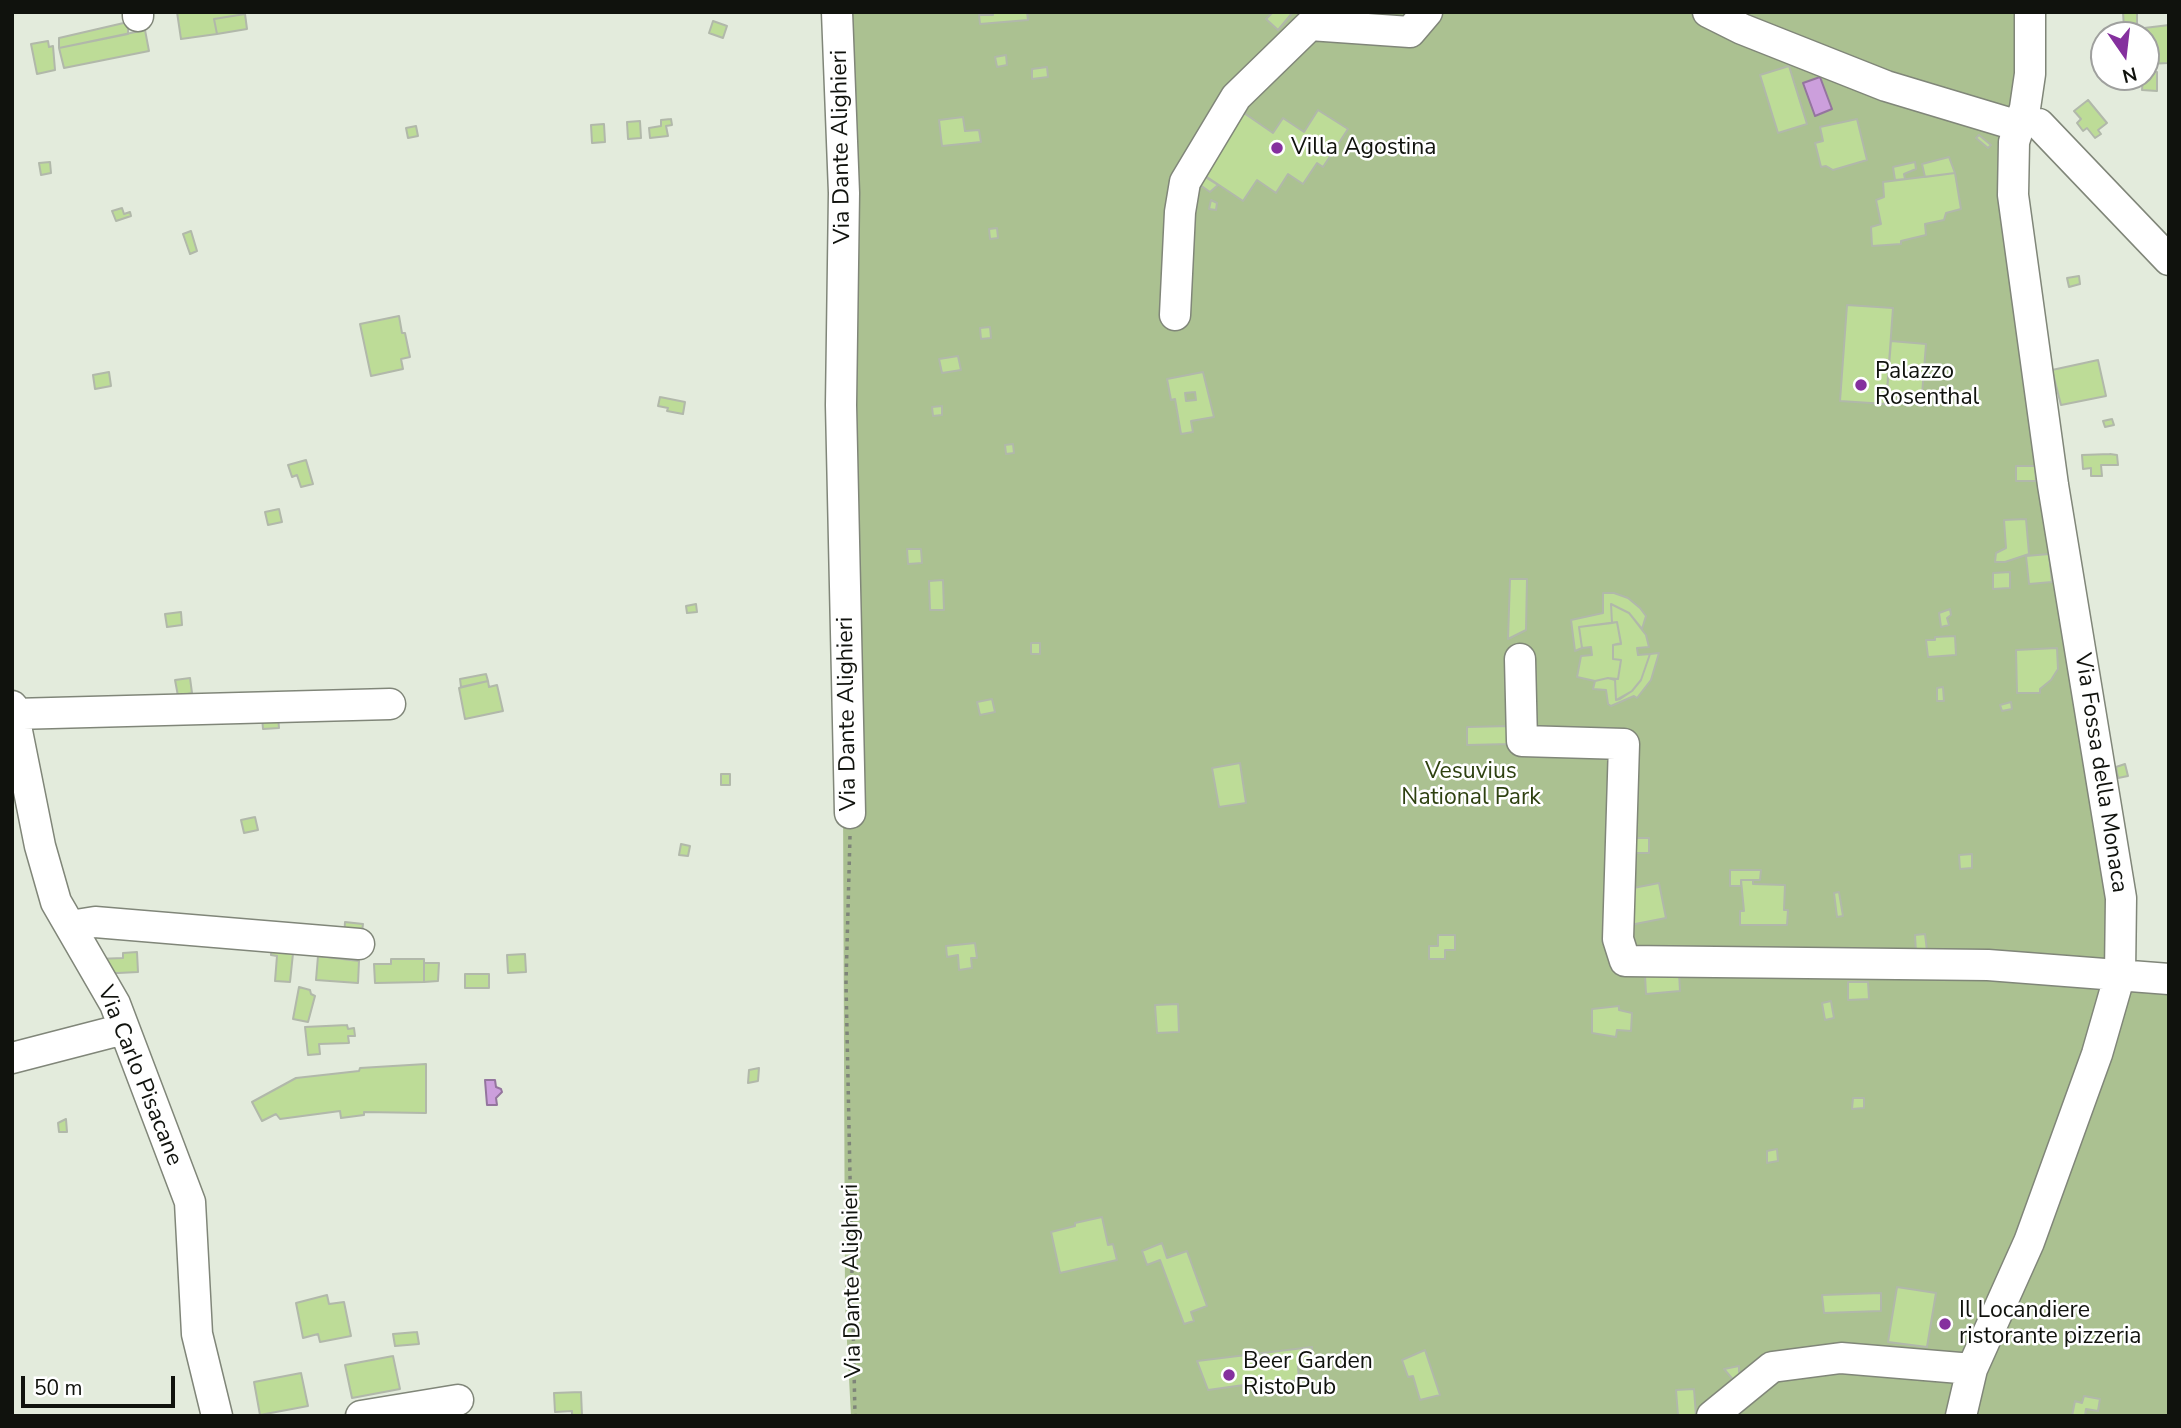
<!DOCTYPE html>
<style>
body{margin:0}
#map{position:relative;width:2181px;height:1428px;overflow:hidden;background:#e3ebdc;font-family:"Nunito Sans",sans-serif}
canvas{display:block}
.frame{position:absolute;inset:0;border:14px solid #10120d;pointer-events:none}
.north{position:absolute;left:2090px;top:21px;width:70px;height:70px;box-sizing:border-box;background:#fff;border:2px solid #9fa09e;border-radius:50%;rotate:166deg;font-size:19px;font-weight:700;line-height:28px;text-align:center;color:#10120d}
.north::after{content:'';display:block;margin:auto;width:24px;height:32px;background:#85309e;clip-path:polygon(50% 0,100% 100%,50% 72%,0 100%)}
.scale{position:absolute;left:21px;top:1376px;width:154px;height:32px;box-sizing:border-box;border:4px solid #10120d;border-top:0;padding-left:9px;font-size:21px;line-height:24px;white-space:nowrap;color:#10120d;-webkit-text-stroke:5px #fff;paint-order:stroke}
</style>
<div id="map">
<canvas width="2181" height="1428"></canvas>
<div class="frame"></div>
<div class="north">N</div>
<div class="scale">50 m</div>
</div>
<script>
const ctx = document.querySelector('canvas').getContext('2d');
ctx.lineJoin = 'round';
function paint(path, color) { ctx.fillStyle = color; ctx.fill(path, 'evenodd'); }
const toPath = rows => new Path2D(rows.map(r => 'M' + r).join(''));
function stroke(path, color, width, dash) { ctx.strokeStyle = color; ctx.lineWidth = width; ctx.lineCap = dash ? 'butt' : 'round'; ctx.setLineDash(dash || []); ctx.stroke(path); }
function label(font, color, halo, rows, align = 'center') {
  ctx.font = font + ' "Nunito Sans",sans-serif'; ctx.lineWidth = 5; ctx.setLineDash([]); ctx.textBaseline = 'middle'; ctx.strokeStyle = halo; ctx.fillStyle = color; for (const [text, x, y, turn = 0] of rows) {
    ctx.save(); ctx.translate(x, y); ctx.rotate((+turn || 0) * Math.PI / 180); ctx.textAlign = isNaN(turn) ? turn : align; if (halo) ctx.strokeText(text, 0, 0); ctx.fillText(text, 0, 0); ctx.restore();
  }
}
paint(toPath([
 [829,12,2034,12,2018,151,2052,429,2136,965,2169,966,2169,1416,851,1416,845,1304,843,795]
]), '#abc191');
const water = toPath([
 [1820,77,1832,109,1815,116,1803,83,1820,77],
 [485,1080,495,1080,496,1087,501,1089,502,1092,496,1098,497,1105,487,1105,485,1080]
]);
paint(water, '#cc9fdc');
stroke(water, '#94759e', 2);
const building = toPath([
 [177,12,245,12,245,14,214,19,217,34,181,39,177,12],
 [993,12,1027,12,1028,20,980,24,979,15,993,15,993,12],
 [1273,12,1293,12,1278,30,1266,19,1273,12],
 [2123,12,2137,12,2137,29,2124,28,2123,12],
 [245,14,247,29,217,34,214,19,245,14],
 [713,21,727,26,723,38,709,33,713,21],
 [128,22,128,34,59,48,59,38,128,22],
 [2169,25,2169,63,2146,64,2146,35,2136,35,2136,29,2169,25],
 [2118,29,2136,29,2136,35,2118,35,2118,29],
 [145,30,149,51,64,68,59,48,145,30],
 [48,41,49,47,53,46,55,70,37,74,31,44,48,41],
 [1006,55,1007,65,997,67,995,57,1006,55],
 [1789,66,1807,124,1778,133,1760,75,1789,66],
 [1047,67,1048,77,1032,79,1032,69,1047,67],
 [2146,72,2157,72,2157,91,2142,90,2143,77,2146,77,2146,72],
 [2088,100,2107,123,2098,130,2101,134,2095,138,2087,128,2083,131,2077,123,2081,119,2074,111,2088,100],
 [1318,110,1348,129,1323,167,1317,163,1303,184,1288,174,1276,193,1257,180,1243,201,1201,173,1241,111,1273,133,1283,118,1304,132,1318,110],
 [963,117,965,131,979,130,981,142,942,146,939,120,963,117],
 [671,119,672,125,666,126,668,136,650,138,649,128,661,126,661,120,671,119],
 [1857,119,1867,160,1833,170,1826,166,1821,167,1815,143,1823,141,1820,127,1857,119],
 [640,121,641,138,628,139,627,122,640,121],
 [604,124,605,142,592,143,591,125,604,124],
 [416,126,418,136,408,138,406,128,416,126],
 [1979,135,1991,145,1988,148,1976,138,1979,135],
 [1949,157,1955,173,1925,177,1922,164,1949,157],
 [50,162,51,173,41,175,39,163,50,162],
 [1915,162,1916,169,1904,174,1905,179,1895,180,1893,167,1915,162],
 [1955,173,1961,209,1946,213,1944,220,1925,224,1926,235,1901,241,1901,244,1872,246,1871,227,1881,224,1876,200,1884,197,1883,182,1955,173],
 [1202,175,1218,185,1210,192,1196,182,1202,175],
 [1211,200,1217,203,1216,210,1209,209,1211,200],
 [122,208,124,214,130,212,131,216,116,221,112,211,122,208],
 [997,228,998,238,990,239,989,229,997,228],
 [191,231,197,251,190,254,183,234,191,231],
 [2079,276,2080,284,2069,287,2067,278,2079,276],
 [1847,305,1893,308,1886,404,1840,401,1847,305],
 [399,316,402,333,405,333,410,357,401,359,403,369,371,376,360,324,399,316],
 [990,327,991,338,981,339,980,328,990,327],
 [1891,341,1926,344,1922,395,1887,392,1891,341],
 [958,356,961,370,942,373,939,359,958,356],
 [2098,360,2106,396,2061,405,2052,370,2098,360],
 [109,372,111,386,95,389,93,375,109,372],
 [1203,372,1214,417,1191,421,1193,432,1181,434,1175,399,1171,400,1167,379,1203,372],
 [1195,392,1196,400,1186,401,1185,393,1195,392],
 [660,397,685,402,683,414,667,411,668,408,658,406,660,397],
 [942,406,942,415,933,416,932,407,942,406],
 [2112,419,2114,425,2105,427,2103,421,2112,419],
 [1013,444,1014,453,1006,454,1005,445,1013,444],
 [2110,454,2117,455,2118,465,2101,465,2102,476,2091,476,2091,468,2083,469,2082,455,2110,454],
 [306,460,313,484,301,487,297,475,292,477,288,465,306,460],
 [2016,466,2035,466,2036,481,2016,481,2016,466],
 [279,509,282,522,268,525,265,512,279,509],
 [2026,519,2029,554,2005,562,1995,562,1996,553,2006,548,2004,520,2026,519],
 [907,549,921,549,922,563,908,564,907,549],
 [2049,554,2052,582,2029,584,2026,556,2049,554],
 [2010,572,2010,588,1993,589,1993,573,2010,572],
 [1510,579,1527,579,1526,630,1508,639,1510,579],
 [943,580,944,610,930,610,929,581,943,580],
 [1603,593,1614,593,1628,598,1640,608,1646,616,1642,629,1629,613,1611,604,1612,623,1579,627,1582,648,1575,651,1571,620,1603,613,1603,593],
 [696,604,697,612,687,613,686,606,696,604],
 [1611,604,1629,613,1646,635,1649,647,1637,648,1638,655,1650,654,1641,680,1632,691,1616,700,1615,679,1618,679,1621,660,1613,659,1613,645,1621,644,1617,622,1612,623,1611,604],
 [1950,609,1951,615,1947,618,1949,625,1941,627,1939,613,1950,609],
 [181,612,182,625,167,627,165,614,181,612],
 [1617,622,1621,643,1613,645,1613,659,1621,660,1618,679,1608,678,1595,681,1577,677,1581,656,1592,655,1591,647,1582,648,1579,627,1617,622],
 [1955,636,1956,655,1928,657,1926,640,1935,640,1935,637,1955,636],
 [1031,643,1040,643,1040,654,1031,654,1031,643],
 [2057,648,2058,669,2051,680,2040,689,2040,693,2017,693,2016,650,2057,648],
 [1659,653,1651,680,1637,698,1634,696,1611,706,1608,704,1606,690,1593,689,1595,681,1608,678,1615,680,1616,700,1620,699,1632,691,1641,680,1650,654,1659,653],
 [486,674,488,681,461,687,460,679,486,674],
 [190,678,192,693,178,696,175,680,190,678],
 [488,681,489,687,497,685,503,711,465,719,459,688,488,681],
 [1943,687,1944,701,1937,701,1937,688,1943,687],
 [992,699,995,712,980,715,977,702,992,699],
 [2011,702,2012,709,2002,711,2000,705,2011,702],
 [278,716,279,728,263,729,262,717,278,716],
 [1510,726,1511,744,1467,745,1467,727,1510,726],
 [1240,763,1246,803,1219,807,1212,768,1240,763],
 [2125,764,2128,776,2118,778,2116,767,2125,764],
 [721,774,730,774,730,785,721,785,721,774],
 [255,817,258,830,244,833,241,820,255,817],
 [1634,838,1649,838,1649,853,1634,853,1634,838],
 [681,844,690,846,688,856,679,855,681,844],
 [1972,854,1972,868,1960,869,1959,855,1972,854],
 [1730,870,1761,870,1760,880,1741,880,1741,886,1730,886,1730,870],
 [1741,880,1753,880,1753,884,1785,885,1784,910,1788,910,1787,925,1740,925,1740,911,1744,911,1741,880],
 [1659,883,1666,918,1630,925,1623,890,1659,883],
 [1839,892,1843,916,1837,917,1834,893,1839,892],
 [345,922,363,924,361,941,344,939,345,922],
 [1925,934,1927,951,1916,952,1915,935,1925,934],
 [1438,935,1455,935,1455,950,1445,950,1445,959,1429,959,1429,946,1438,946,1438,935],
 [272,942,294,944,290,982,275,981,277,956,271,955,272,942],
 [975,943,977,958,971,958,972,968,959,970,958,955,947,957,946,946,975,943],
 [137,952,138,972,98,974,97,959,123,958,123,953,137,952],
 [525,954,526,972,508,973,507,955,525,954],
 [318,956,359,961,358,983,316,980,318,956],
 [391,959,424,959,424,982,375,983,374,964,391,964,391,959],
 [424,963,439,963,438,981,424,982,424,963],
 [1679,972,1680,991,1646,994,1645,975,1679,972],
 [465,974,489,974,489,988,465,988,465,974],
 [1848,982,1868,982,1869,999,1848,1000,1848,982],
 [299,987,310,990,311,994,315,996,308,1022,293,1019,299,987],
 [1831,1001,1834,1018,1825,1020,1822,1003,1831,1001],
 [1178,1004,1179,1032,1157,1033,1155,1005,1178,1004],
 [1619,1006,1619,1010,1632,1013,1631,1031,1617,1030,1616,1037,1592,1033,1592,1009,1619,1006],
 [347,1025,348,1029,354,1028,355,1036,348,1036,349,1043,319,1044,320,1054,308,1055,305,1027,347,1025],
 [426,1064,426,1113,364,1112,364,1115,341,1118,340,1111,280,1119,276,1114,262,1121,252,1102,296,1078,359,1071,360,1068,426,1064],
 [759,1068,758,1081,748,1083,749,1070,759,1068],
 [1853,1098,1864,1098,1864,1108,1852,1109,1853,1098],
 [66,1119,67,1132,59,1132,58,1123,66,1119],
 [1777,1149,1778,1161,1767,1163,1767,1151,1777,1149],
 [1102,1217,1108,1245,1113,1244,1117,1260,1060,1273,1051,1232,1075,1226,1075,1223,1102,1217],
 [1162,1243,1167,1258,1187,1251,1207,1306,1191,1312,1194,1321,1184,1324,1160,1260,1147,1265,1142,1251,1162,1243],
 [1897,1287,1936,1293,1927,1347,1888,1342,1897,1287],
 [1881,1293,1881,1311,1824,1313,1822,1295,1881,1293],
 [327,1295,329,1304,344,1302,351,1336,320,1342,318,1334,303,1338,296,1303,327,1295],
 [417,1332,419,1344,395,1346,393,1334,417,1332],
 [1312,1347,1313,1364,1298,1366,1299,1380,1251,1386,1251,1384,1208,1390,1197,1361,1312,1347],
 [1425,1350,1440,1395,1420,1400,1413,1376,1408,1377,1402,1360,1425,1350],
 [393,1356,400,1389,352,1398,345,1365,393,1356],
 [1739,1366,1739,1372,1741,1372,1744,1377,1736,1383,1724,1369,1739,1366],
 [301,1373,308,1406,260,1415,254,1382,301,1373],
 [1694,1389,1696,1416,1678,1416,1676,1390,1694,1389],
 [581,1392,582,1416,572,1416,572,1411,555,1412,554,1393,581,1392],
 [2084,1396,2100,1399,2098,1411,2086,1409,2085,1416,2072,1416,2075,1401,2082,1403,2084,1396]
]);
paint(building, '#bddc97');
stroke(building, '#b1b8aa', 2);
const minor = toPath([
 [138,12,138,16],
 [837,12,844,193,841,405,850,813],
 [1708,12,1742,29,1886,86,2019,126],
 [2039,124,2169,260],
 [1175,315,1180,212,1185,182,1236,97,1310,25,1410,32,1427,12],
 [1520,659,1522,741,1624,744,1618,939,1625,961,1988,965,2169,979],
 [12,706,40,846,56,902,115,1004,190,1202,197,1334,217,1416],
 [14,714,390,704],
 [70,926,95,922,359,944],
 [12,1058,124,1029],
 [361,1416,458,1400],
 [1712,1416,1772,1367,1841,1358,1972,1369],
 [1961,1416,1972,1369,2029,1242,2097,1054,2120,974,2121,898,2053,485,2013,195,2014,142,2025,108,2030,74,2030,12]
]);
stroke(minor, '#808679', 33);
stroke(toPath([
 [850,836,846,983,855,1416]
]), '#7e8479', 3.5, [3.5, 5]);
stroke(minor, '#fff', 30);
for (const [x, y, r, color] of [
 [1277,148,7,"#85309e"],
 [1861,385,7,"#85309e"],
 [1945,1324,7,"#85309e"],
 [1229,1375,7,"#85309e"]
]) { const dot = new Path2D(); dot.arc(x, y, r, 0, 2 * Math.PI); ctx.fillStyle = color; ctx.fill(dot); stroke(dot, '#fff', 2.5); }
label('23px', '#10120d', '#fff', [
 ["Via Dante Alighieri",842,147,-91],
 ["Via Dante Alighieri",848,714,-91],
 ["Via Fossa della Monaca",2100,773,81],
 ["Via Carlo Pisacane",139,1076,68],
 ["Via Dante Alighieri",853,1281,-91]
]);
label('23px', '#10120d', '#fff', [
 ["Villa Agostina",1291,148],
 ["Palazzo",1875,372],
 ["Rosenthal",1875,398],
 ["Il Locandiere",1959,1311],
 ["ristorante pizzeria",1959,1337],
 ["Beer Garden",1243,1362],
 ["RistoPub",1243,1388]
], 'left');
label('23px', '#2e4110', '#fff', [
 ["Vesuvius",1471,772],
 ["National Park",1471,798]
]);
</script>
